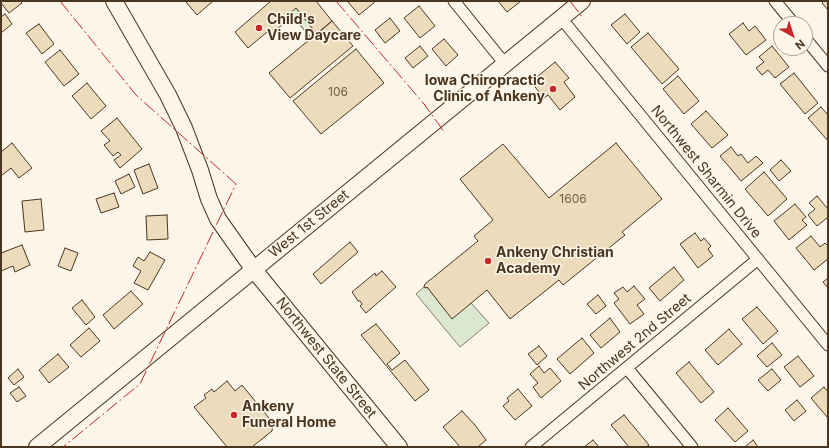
<!DOCTYPE html>
<style>
body{margin:0}
#map{position:relative;width:829px;height:448px;overflow:hidden;background:#fbf6e9;font-family:Inter,sans-serif}
canvas{display:block}
.frame{position:absolute;inset:0;border:2px solid #4a3520;pointer-events:none}
.north{position:absolute;left:773px;top:16px;width:40px;height:40px;box-sizing:border-box;background:#fbf6e9;border:1px solid #b4a999;border-radius:50%;rotate:141deg;font-size:11px;font-weight:700;line-height:16px;text-align:center;color:#4a3520}
.north::after{content:'';display:block;margin:auto;width:14px;height:18px;background:#c62828;clip-path:polygon(50% 0,100% 100%,50% 72%,0 100%)}
</style>
<div id="map">
<canvas width="829" height="448"></canvas>
<div class="frame"></div>
<div class="north">N</div>
</div>
<script>
const ctx = document.querySelector('canvas').getContext('2d');
ctx.lineJoin = 'round';
function paint(path, color) { ctx.fillStyle = color; ctx.fill(path, 'evenodd'); }
const toPath = rows => new Path2D(rows.map(r => 'M' + r).join(''));
function stroke(path, color, width, dash) { ctx.strokeStyle = color; ctx.lineWidth = width; ctx.lineCap = dash ? 'butt' : 'round'; ctx.setLineDash(dash || []); ctx.stroke(path); }
function label(font, color, halo, rows, align = 'center') {
  ctx.font = font + ' Inter,sans-serif'; ctx.lineWidth = 3; ctx.setLineDash([]); ctx.textBaseline = 'middle'; ctx.strokeStyle = halo; ctx.fillStyle = color; for (const [text, x, y, turn = 0] of rows) {
    ctx.save(); ctx.translate(x, y); ctx.rotate((+turn || 0) * Math.PI / 180); ctx.textAlign = isNaN(turn) ? turn : align; if (halo) ctx.strokeText(text, 0, 0); ctx.fillText(text, 0, 0); ctx.restore();
  }
}
const green = toPath([
 [296,8,317,34,311,38,290,13,296,8],
 [424,287,426,288,427,287,452,318,471,303,489,323,460,347,416,294,424,287]
]);
paint(green, '#dce7d0');
stroke(green, '#887966', 1);
const building = toPath([
 [1,1,20,1,22,3,9,13,1,3,1,1],
 [187,1,213,1,197,15,186,2,187,1],
 [271,1,316,1,332,21,317,34,296,8,281,21,283,24,270,35,267,32,248,48,235,32,271,1],
 [348,1,376,1,359,15,348,2,348,1],
 [498,1,521,1,507,12,498,1],
 [824,1,828,1,828,10,822,3,824,1],
 [419,6,435,26,420,38,404,18,419,6],
 [5,14,12,24,1,33,1,17,5,14],
 [625,14,640,32,627,44,611,25,625,14],
 [390,18,400,31,385,43,375,30,390,18],
 [332,21,353,46,290,98,269,73,332,21],
 [743,23,749,31,755,26,766,40,746,55,729,34,743,23],
 [39,24,54,44,42,54,26,33,39,24],
 [648,33,679,69,662,84,631,47,648,33],
 [444,39,458,55,446,66,432,49,444,39],
 [420,46,428,56,413,68,405,58,420,46],
 [772,46,789,67,775,78,768,70,762,75,756,68,764,62,759,57,772,46],
 [356,49,384,83,321,134,293,101,356,49],
 [60,50,79,74,64,86,45,62,60,50],
 [555,62,569,78,564,82,575,97,560,110,548,95,544,98,531,82,555,62],
 [794,73,818,103,805,114,780,84,794,73],
 [678,76,699,101,684,114,663,89,678,76],
 [87,83,106,106,91,119,72,96,87,83],
 [821,107,828,115,828,141,808,118,821,107],
 [706,111,728,135,712,148,691,124,706,111],
 [117,118,142,149,120,168,114,160,121,155,118,152,113,156,104,145,110,141,101,131,117,118],
 [12,143,32,168,19,178,11,168,1,176,1,152,12,143],
 [616,143,662,199,622,232,625,235,563,285,559,280,510,319,487,290,452,319,427,287,426,288,424,287,425,284,478,241,474,236,493,220,460,179,503,144,549,198,616,143],
 [731,147,738,156,741,154,748,163,756,156,763,163,741,181,720,156,731,147],
 [781,160,791,171,779,181,770,170,781,160],
 [149,164,158,188,143,194,134,170,149,164],
 [764,172,787,199,768,216,745,189,764,172],
 [129,174,135,187,121,194,115,181,129,174],
 [114,193,119,207,101,213,96,199,114,193],
 [817,196,828,209,828,217,817,226,808,215,815,209,809,203,817,196],
 [41,199,44,230,25,232,22,201,41,199],
 [795,204,806,217,802,220,807,225,789,240,774,221,795,204],
 [167,215,168,239,147,240,146,216,167,215],
 [695,233,701,241,704,238,711,246,708,249,713,256,698,268,680,244,695,233],
 [811,236,820,247,825,243,828,246,828,259,814,270,796,248,811,236],
 [350,242,358,252,321,284,313,274,350,242],
 [22,245,30,265,15,272,13,266,1,271,1,253,22,245],
 [65,248,78,253,71,271,58,266,65,248],
 [150,252,165,260,148,290,134,283,141,271,133,266,138,257,144,261,150,252],
 [674,267,684,280,660,301,649,288,674,267],
 [382,271,396,287,366,313,360,306,362,304,360,301,358,301,352,292,375,273,376,276,382,271],
 [828,278,828,288,823,282,828,278],
 [634,286,645,299,637,305,644,314,630,324,614,303,619,299,614,293,623,287,627,292,634,286],
 [131,291,143,304,114,329,103,315,131,291],
 [598,295,606,306,596,314,587,304,598,295],
 [82,300,95,317,86,325,72,308,82,300],
 [757,307,778,331,763,344,742,319,757,307],
 [610,318,620,332,601,348,590,335,610,318],
 [376,324,400,353,387,364,392,370,405,360,429,390,415,401,361,335,376,324],
 [89,328,100,341,81,357,70,345,89,328],
 [729,329,742,344,718,365,705,350,729,329],
 [582,338,594,353,570,374,557,359,582,338],
 [772,343,782,355,767,367,757,356,772,343],
 [539,346,547,356,537,365,528,354,539,346],
 [58,354,69,367,49,383,39,370,58,354],
 [798,356,814,376,800,387,784,367,798,356],
 [689,362,714,392,701,403,676,373,689,362],
 [539,366,544,373,550,368,561,381,541,398,533,387,538,383,530,374,539,366],
 [18,369,24,377,14,385,8,378,18,369],
 [772,369,781,380,768,391,758,380,772,369],
 [227,381,235,391,242,385,273,423,272,431,252,447,227,447,194,407,206,398,204,395,212,389,214,392,227,381],
 [19,387,26,396,17,402,10,393,19,387],
 [824,387,828,392,828,416,827,417,811,398,824,387],
 [518,389,532,406,515,420,503,406,509,401,507,398,518,389],
 [797,400,806,411,794,421,785,410,797,400],
 [728,408,748,431,735,442,715,420,728,408],
 [462,411,475,425,486,440,478,447,460,447,443,427,462,411],
 [624,415,649,445,646,447,629,447,611,425,624,415],
 [593,440,599,447,584,447,593,440],
 [753,440,758,447,745,447,753,440]
]);
paint(building, '#ecdcbc');
stroke(building, '#4a3520', 1);
const street = toPath([
 [454,1,505,64],
 [775,1,794,24],
 [561,18,828,345],
 [805,38,828,66],
 [627,368,692,447],
 [531,447,758,259]
]);
const secondary = toPath([
 [114,1,168,95,184,128,200,170,209,199,218,219,254,270,268,287,399,447],
 [37,447,582,1]
]);
stroke(street, '#4a3520', 13);
stroke(secondary, '#4a3520', 18);
stroke(street, '#fbf6e9', 11);
stroke(secondary, '#fbf6e9', 16);
stroke(toPath([
 [290,13,311,38]
]), '#4a3520', 1, [5, 2]);
stroke(toPath([
 [60,1,136,95,236,184,140,384,63,447],
 [336,1,424,104,445,133],
 [570,1,583,18]
]), '#c62828', 1, [14, 3, 2, 3]);
for (const [x, y, r, color] of [
 [259,28,4,"#c62828"],
 [553,89,4,"#c62828"],
 [488,261,4,"#c62828"],
 [234,415,4,"#c62828"]
]) { const dot = new Path2D(); dot.arc(x, y, r, 0, 2 * Math.PI); ctx.fillStyle = color; ctx.fill(dot); stroke(dot, '#fbf6e9', 1.5); }
label('12px', '#725f47', null, [
 ["106",338,92],
 ["1606",573,199]
]);
label('bold 14px', '#4a3520', '#fbf6e9', [
 ["Child's",267,20],
 ["View Daycare",267,36],
 ["Iowa Chiropractic",545,81,"right"],
 ["Clinic of Ankeny",545,97,"right"],
 ["Ankeny Christian",496,253],
 ["Academy",496,269],
 ["Ankeny",242,407],
 ["Funeral Home",242,423]
], 'left');
label('14px', '#4a3520', '#fbf6e9', [
 ["Northwest Sharmin Drive",706,172,51],
 ["West 1st Street",309,224,-39],
 ["Northwest 2nd Street",635,342,-40],
 ["Northwest State Street",326,358,51]
]);
</script>
